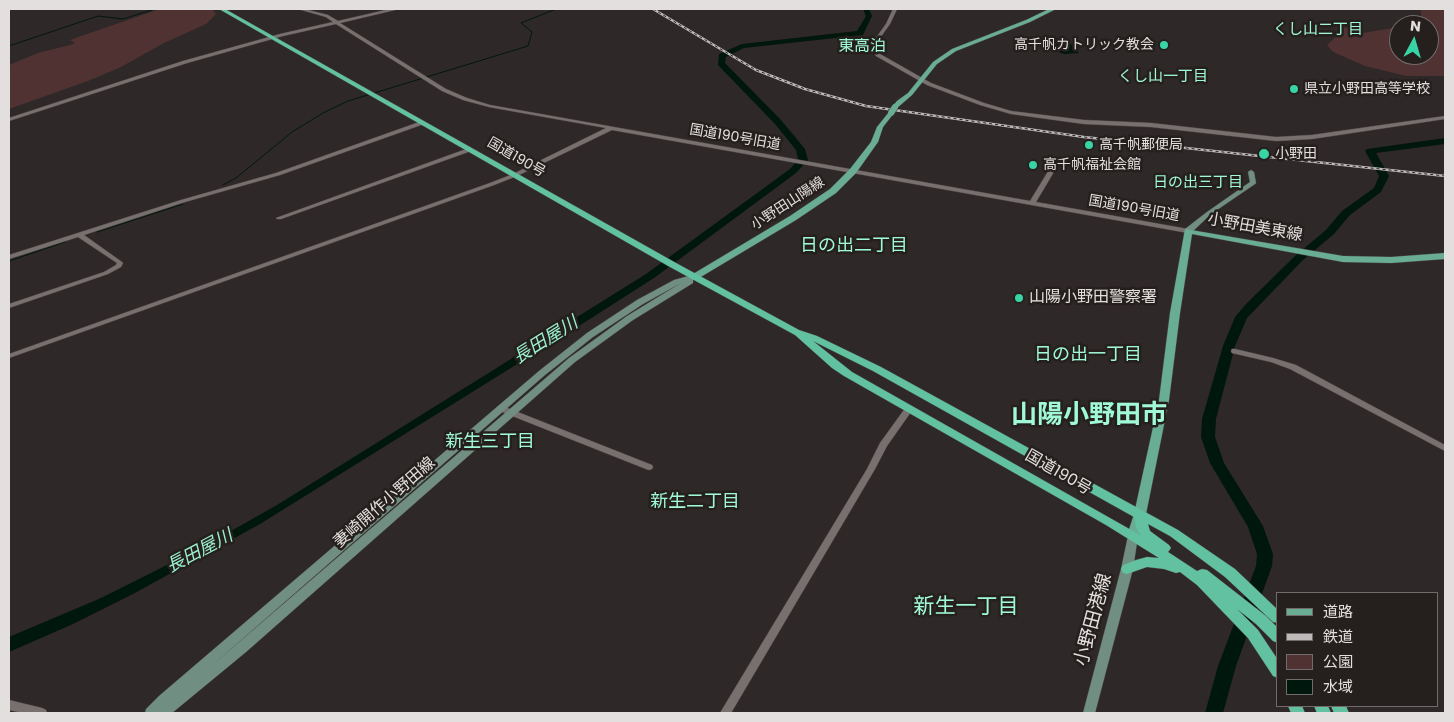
<!DOCTYPE html>
<meta charset="utf-8">
<style>
body{margin:0}
#map{position:relative;width:1454px;height:722px;overflow:hidden;background:#2f2828;font-family:Poppins,"Noto Sans JP",sans-serif}
canvas{display:block}
.frame{position:absolute;inset:0;border:10px solid #e4dfdf;pointer-events:none}
.legend{position:absolute;left:1276px;top:592px;width:162px;height:115px;box-sizing:border-box;background:#251f1e;border:1px solid #716c6b;margin:0;padding:6px 9px;list-style:none;font-size:15px;color:#e4dfdf}
.legend li{display:flex;align-items:center;gap:10px;height:25px}
.legend b{width:25px;border:1px solid #716c6b}
.north{position:absolute;left:1389px;top:15px;width:50px;height:50px;box-sizing:border-box;background:#251f1e;border:1px solid #716c6b;border-radius:50%;rotate:6deg;font-size:14px;font-weight:700;line-height:20px;text-align:center;color:#e4dfdf}
.north::after{content:'';display:block;margin:auto;width:18px;height:22px;background:#39d4a5;clip-path:polygon(50% 0,100% 100%,50% 72%,0 100%)}
</style>
<div id="map">
<canvas width="1454" height="722"></canvas>
<div class="frame"></div>
<ul class="legend">
<li><b style="height:6px;background:#68ad94"></b>道路</li>
<li><b style="height:6px;background:#bfbaba"></b>鉄道</li>
<li><b style="height:14px;background:#4f3231"></b>公園</li>
<li><b style="height:14px;background:#00170e"></b>水域</li>
</ul>
<div class="north">N</div>
</div>
<script>
const ctx = document.querySelector('canvas').getContext('2d');
ctx.lineJoin = 'round';
function paint(path, color) { ctx.fillStyle = color; ctx.fill(path, 'evenodd'); }
const toPath = rows => new Path2D(rows.map(r => 'M' + r).join(''));
function stroke(path, color, width, dash) { ctx.strokeStyle = color; ctx.lineWidth = width; ctx.lineCap = dash ? 'butt' : 'round'; ctx.setLineDash(dash || []); ctx.stroke(path); }
function label(font, color, halo, rows, align = 'center') {
  ctx.font = font + ' Poppins,"Noto Sans JP",sans-serif'; ctx.lineWidth = 5; ctx.setLineDash([]); ctx.textBaseline = 'middle'; ctx.strokeStyle = halo; ctx.fillStyle = color; for (const [text, x, y, turn = 0] of rows) {
    ctx.save(); ctx.translate(x, y); ctx.rotate((+turn || 0) * Math.PI / 180); ctx.textAlign = isNaN(turn) ? turn : align; if (halo) ctx.strokeText(text, 0, 0); ctx.fillText(text, 0, 0); ctx.restore();
  }
}
paint(toPath([
 [212,9,216,14,206,24,162,44,121,67,88,81,9,109,9,65,38,53,70,45,75,43,70,40,81,36,157,10],
 [1421,9,1445,9,1445,76,1406,76,1365,66,1333,52,1327,45,1343,30,1344,27,1363,33,1399,27,1399,55,1429,55,1429,25,1406,25,1421,21]
]), '#4f3231');
paint(toPath([
 [1051,38,1067,40,1079,53,1064,54,1042,46],
 [527,349,535,353,260,524,133,594,73,624,9,652,9,637,101,598,201,548,277,505]
]), '#00170e');
stroke(toPath([
 [9,46,98,16,123,19,155,9],
 [223,185,236,178,292,132,323,113,348,101,528,46,532,32,521,23,556,9],
 [97,232,183,204],
 [9,261,65,242]
]), '#00170e', 1);
paint(toPath([
 [863,9,869,9,872,16,863,35,744,48,726,57,725,63,781,120,805,149,808,160,796,173,654,278,521,363,513,363,511,360,513,357,646,274,790,169,798,160,796,150,775,124,718,65,719,54,742,44,857,31,866,16,863,9],
 [1445,138,1445,144,1376,153,1389,176,1381,192,1350,215,1334,234,1303,260,1247,318,1235,346,1216,419,1215,437,1224,463,1263,526,1273,554,1272,566,1236,666,1223,713,1205,713,1218,666,1256,566,1257,554,1248,527,1210,463,1201,437,1202,419,1223,346,1235,317,1247,303,1295,256,1326,230,1342,211,1374,188,1379,176,1365,151,1367,149,1445,138]
]), '#00170e');
const tertiary = toPath([
 [298,9,304,9,328,15,338,21,390,9,396,9,395,10,340,23,446,89,467,98,490,105,1030,201,1055,160,1058,158,1061,160,1036,202,1188,229,1191,231,1188,233,612,130,517,176,494,185,9,358,9,354,490,183,513,174,606,128,489,107,463,100,442,91,336,24,283,36,187,63,9,121,9,118,183,61,280,34,333,22,326,17,298,9],
 [893,9,897,9,890,24,877,42,876,49,880,54,931,83,984,103,1011,111,1084,120,1151,123,1276,137,1312,135,1445,116,1445,119,1312,139,1276,141,1151,127,1084,124,1011,114,980,105,927,85,876,56,872,49,873,42,886,24,893,9],
 [422,121,424,122,424,124,280,175,185,202,84,235,122,262,123,263,121,267,108,274,9,308,9,304,104,272,116,265,117,263,78,237,9,259,9,255,181,200,276,173,422,121],
 [469,148,471,149,471,151,281,219,277,219,276,218,469,148],
 [1232,349,1235,349,1273,358,1296,365,1445,445,1445,451,1290,369,1271,362,1232,353,1231,351,1232,349],
 [500,405,652,465,653,467,652,469,649,470,646,469,497,410,496,408,500,405],
 [909,406,913,409,887,446,875,469,731,713,720,713,867,469,880,443,906,407,909,406],
 [9,700,42,708,46,710,47,713,23,713,9,710,9,700]
]);
const secondary = toPath([
 [1251,170,1254,172,1256,183,1255,184,1211,214,1191,233,1185,233,1185,229,1207,212,1250,182,1248,172,1251,170],
 [696,274,700,276,693,280,693,283,633,320,575,362,246,652,172,713,145,713,146,709,159,696,539,371,587,333,637,300,674,280,696,274],
 [681,283,627,316,569,358,209,668,545,375,593,337,643,304,681,283],
 [1133,532,1137,533,1138,536,1133,569,1095,713,1083,713,1121,569,1128,536,1129,533,1133,532]
]);
const primary = toPath([
 [1049,9,1056,9,1030,22,956,51,937,64,912,95,897,108,892,107,897,101,908,93,933,62,952,49,1026,20,1049,9],
 [889,112,894,113,883,127,878,142,856,173,836,193,796,220,699,278,693,278,692,276,693,274,790,216,830,189,850,169,871,142,877,127,889,112],
 [1185,229,1343,256,1391,257,1445,253,1445,259,1391,263,1343,262,1192,234,1180,313,1169,400,1146,514,1139,536,1137,539,1133,541,1129,539,1127,536,1134,514,1159,400,1170,313,1185,229]
]);
const trunk = toPath([
 [219,9,225,9,676,263,799,330,817,336,881,367,1178,530,1235,569,1278,610,1278,623,1273,622,1225,577,1170,536,1148,524,1150,531,1169,545,1171,548,1168,552,1197,571,1202,569,1207,570,1266,616,1278,628,1278,643,1273,641,1256,624,1237,609,1258,630,1278,660,1278,678,1273,676,1248,638,1197,585,1180,572,1176,573,1164,569,1147,567,1127,574,1123,573,1121,569,1123,565,1136,560,1147,557,1159,558,1106,525,844,376,832,368,795,335,670,267,219,9],
 [813,341,873,371,1134,517,1136,527,1140,535,852,372,813,341],
 [1288,706,1302,706,1305,713,1291,713,1288,706],
 [1314,706,1328,706,1331,713,1317,713,1314,706],
 [1331,706,1346,706,1349,713,1334,713,1331,706]
]);
stroke(tertiary, '#4c4747', 1);
stroke(secondary, '#4c4747', 1);
stroke(primary, '#4c4747', 1);
stroke(trunk, '#4c4747', 1);
paint(tertiary, '#78706f');
paint(secondary, '#708e81');
paint(primary, '#68ad94');
paint(trunk, '#62c1a0');
const rail = toPath([
 [653,9,756,70,805,89,866,106,1084,137,1445,176]
]);
stroke(rail, '#bfbaba', 2.5);
stroke(rail, '#251f1e', 1, [3]);
const primaryBridge = toPath([
 [891,113,895,107]
]);
stroke(primaryBridge, '#4c4747', 7, []);
stroke(primaryBridge, '#68ad94', 6);
for (const [x, y, r, color] of [
 [1164,45,5,"#39d4a5"],
 [1294,89,5,"#39d4a5"],
 [1089,145,5,"#39d4a5"],
 [1264,154,6,"#39d4a5"],
 [1033,165,5,"#39d4a5"],
 [1019,298,5,"#39d4a5"]
]) { const dot = new Path2D(); dot.arc(x, y, r, 0, 2 * Math.PI); ctx.fillStyle = color; ctx.fill(dot); stroke(dot, '#251f1e', 2); }
label('14px', '#e4dfdf', '#251f1e', [
 ["高千帆カトリック教会",1154,45,"right"],
 ["県立小野田高等学校",1304,89],
 ["高千帆郵便局",1099,145],
 ["小野田",1275,154],
 ["高千帆福祉会館",1043,165]
], 'left');
label('14px', '#e4dfdf', '#251f1e', [
 ["国道190号旧道",735,138,10],
 ["国道190号",516,158,30],
 ["小野田山陽線",788,204,-33],
 ["国道190号旧道",1134,209,10]
]);
label('15px', '#a0fad7', '#251f1e', [
 ["くし山二丁目",1318,30],
 ["くし山一丁目",1163,77],
 ["日の出三丁目",1198,183]
]);
label('16px', '#a0fad7', '#251f1e', [
 ["東高泊",862,47]
]);
label('16px', '#e4dfdf', '#251f1e', [
 ["小野田美東線",1255,228,10],
 ["国道190号",1058,473,30],
 ["妻崎開作小野田線",385,503,-41]
]);
label('16px', '#e4dfdf', '#251f1e', [
 ["山陽小野田警察署",1029,298]
], 'left');
label('18px', '#a0fad7', '#251f1e', [
 ["日の出二丁目",854,246],
 ["日の出一丁目",1088,355],
 ["新生三丁目",490,442],
 ["新生二丁目",695,502]
]);
label('italic 18px', '#9af2d0', '#251f1e', [
 ["長田屋川",546,341,-32],
 ["長田屋川",200,552,-28]
]);
label('19px', '#e4dfdf', '#251f1e', [
 ["小野田港線",1094,620,-75]
]);
label('21px', '#a0fad7', '#251f1e', [
 ["新生一丁目",966,608]
]);
label('bold 26px', '#a0fad7', '#251f1e', [
 ["山陽小野田市",1089,416]
]);
</script>
